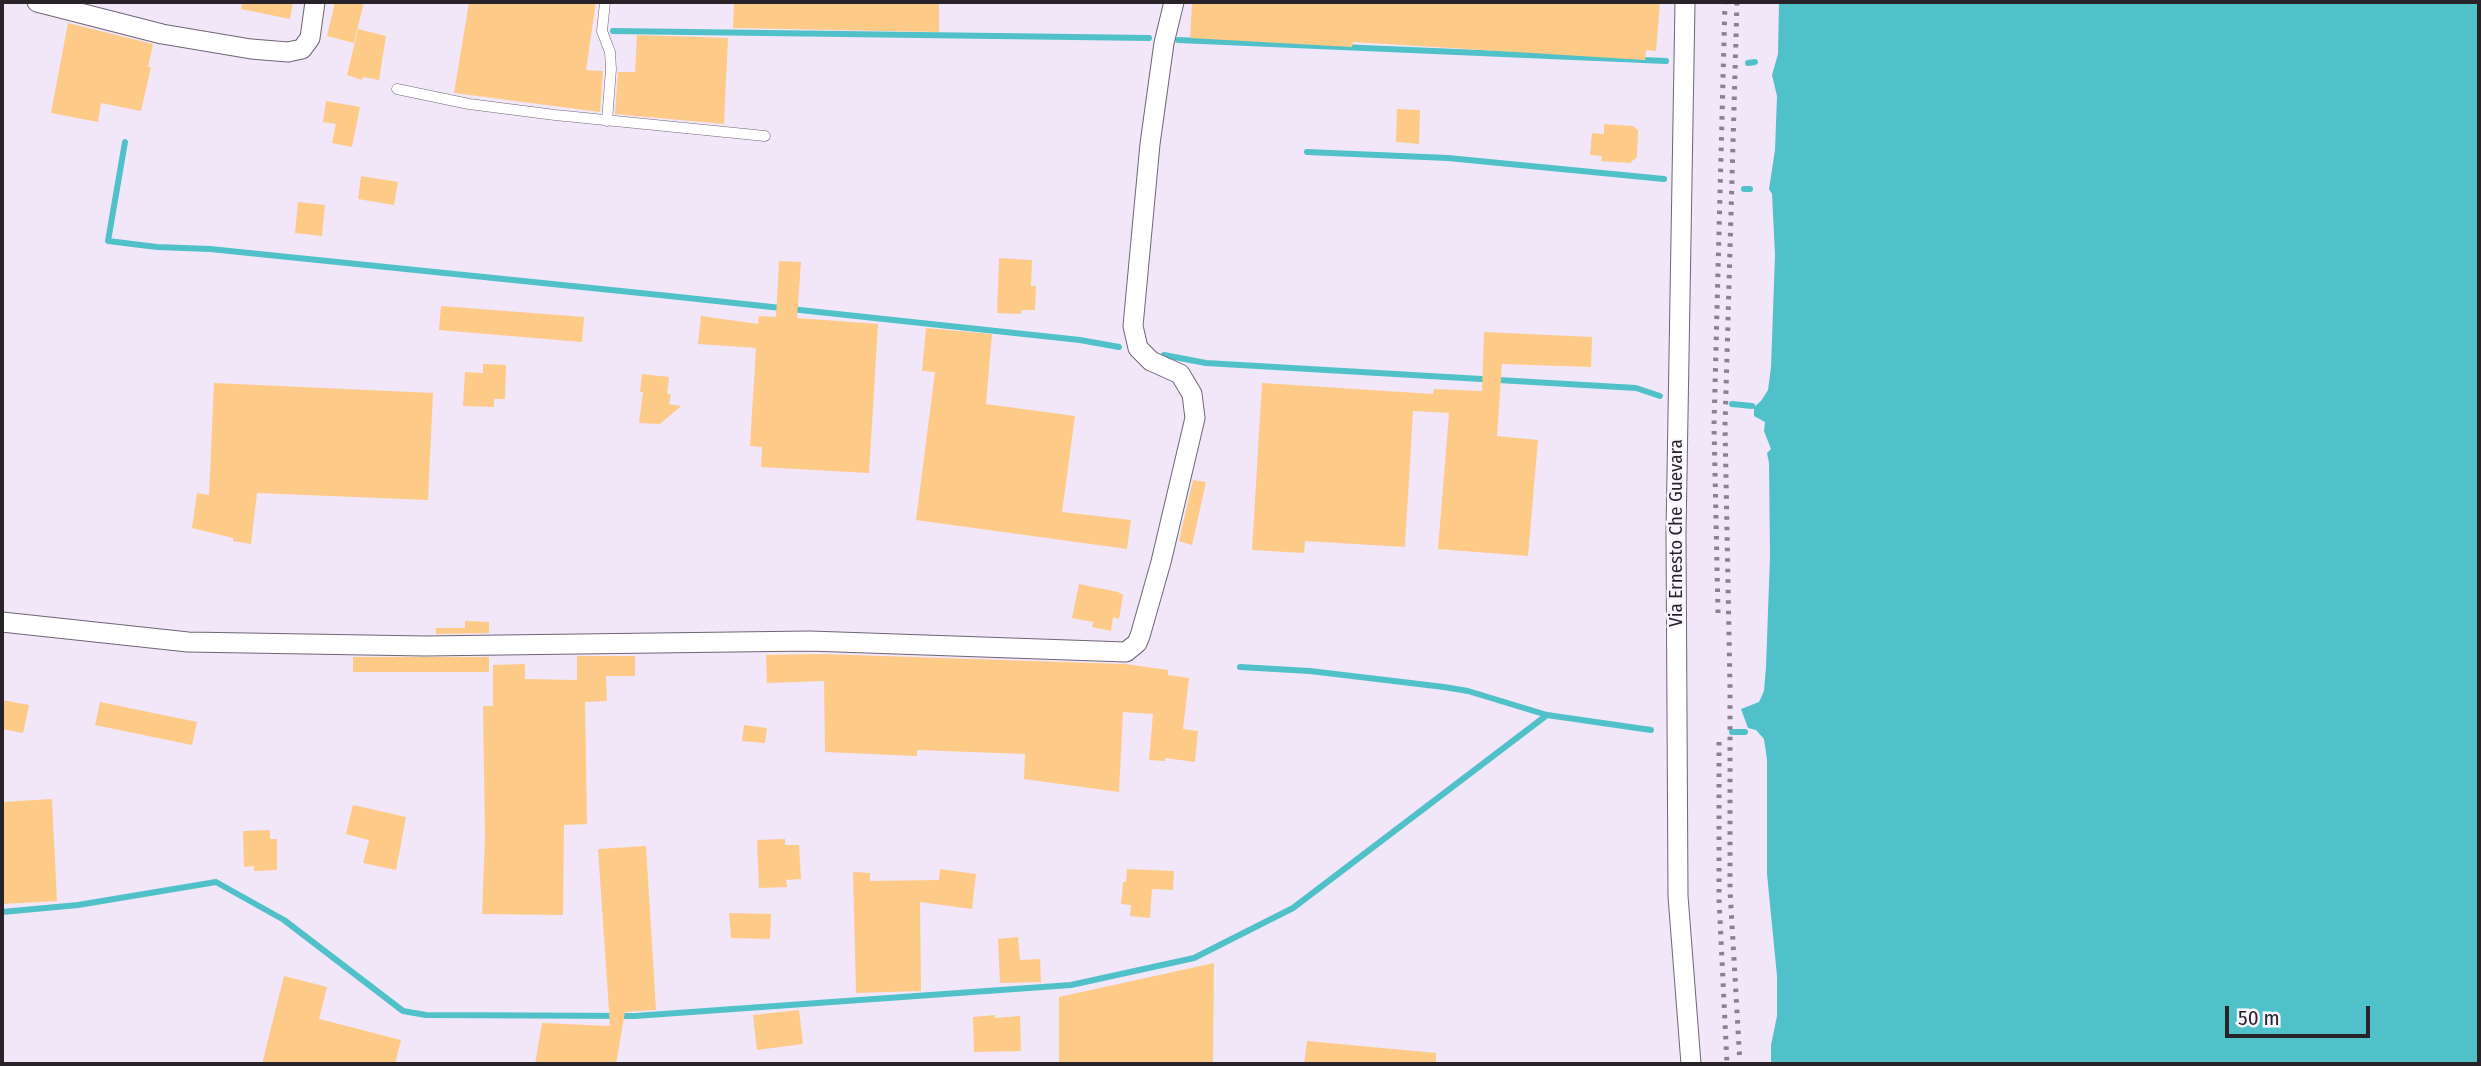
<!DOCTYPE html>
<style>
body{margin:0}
#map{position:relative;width:2481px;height:1066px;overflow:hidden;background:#f2e6f9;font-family:"Fira Sans Condensed",sans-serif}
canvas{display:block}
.frame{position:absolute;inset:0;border:4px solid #272329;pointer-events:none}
.scale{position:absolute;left:2225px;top:1006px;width:145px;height:32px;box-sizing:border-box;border:4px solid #272329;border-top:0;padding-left:9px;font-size:21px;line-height:24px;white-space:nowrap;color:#272329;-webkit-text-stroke:5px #fbf7fe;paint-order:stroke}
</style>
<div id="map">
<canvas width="2481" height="1066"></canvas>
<div class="frame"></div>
<div class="scale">50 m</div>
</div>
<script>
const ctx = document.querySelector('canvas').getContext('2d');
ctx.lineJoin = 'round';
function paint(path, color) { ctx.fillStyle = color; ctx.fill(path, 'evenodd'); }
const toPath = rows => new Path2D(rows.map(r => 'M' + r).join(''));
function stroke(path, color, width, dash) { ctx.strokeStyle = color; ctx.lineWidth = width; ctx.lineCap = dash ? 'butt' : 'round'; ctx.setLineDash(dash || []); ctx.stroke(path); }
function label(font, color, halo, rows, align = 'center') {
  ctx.font = font + ' "Fira Sans Condensed",sans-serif'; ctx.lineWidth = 5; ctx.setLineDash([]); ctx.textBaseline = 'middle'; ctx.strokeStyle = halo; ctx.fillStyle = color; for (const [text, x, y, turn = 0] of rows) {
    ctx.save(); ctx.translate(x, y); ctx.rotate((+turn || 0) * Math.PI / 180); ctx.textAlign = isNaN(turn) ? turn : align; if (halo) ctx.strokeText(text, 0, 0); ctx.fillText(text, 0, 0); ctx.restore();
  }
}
paint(toPath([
 [1779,2,2479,2,2479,1064,1774,1064,1771,1061,1771,1045,1777,1016,1777,976,1767,874,1767,760,1764,739,1756,730,1748,728,1741,709,1759,702,1764,691,1766,667,1770,556,1769,463,1767,453,1771,449,1764,431,1765,422,1754,416,1754,407,1761,401,1768,390,1771,367,1775,255,1772,194,1769,189,1775,150,1777,96,1772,75,1778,54]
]), '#50c1c9');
stroke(toPath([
 [613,31,1149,38],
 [1178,40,1666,61],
 [1748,63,1755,62],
 [125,142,108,241,157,247,210,249,660,295,1080,340,1119,347],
 [1307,152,1448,158,1664,179],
 [1744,189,1750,189],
 [1164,355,1206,363,1636,388,1660,396],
 [1732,404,1752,406],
 [1240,667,1310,671,1444,687,1468,691,1547,715,1651,730],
 [1732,732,1745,732],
 [2,912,78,905,216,882,284,920,403,1011,426,1015,635,1016,1071,985,1194,958,1293,908,1547,715]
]), '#50c1c9', 6);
paint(toPath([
 [242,2,293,2,290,19,241,9],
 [335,2,364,2,354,43,327,36],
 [469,2,596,2,586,70,603,71,600,112,454,93],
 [734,2,939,2,939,32,733,28],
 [1192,2,1660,2,1656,51,1646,50,1645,60,1353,42,1352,47,1190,38],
 [68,23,153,44,148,67,151,67,141,111,101,103,98,122,51,113],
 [358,29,386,36,379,80,363,77,362,80,347,75],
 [637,35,728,38,724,124,615,114,618,72,635,72],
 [326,101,360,107,352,147,332,143,336,124,323,122],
 [1397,109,1420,110,1419,144,1396,142],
 [1604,124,1633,126,1638,130,1637,157,1630,163,1601,161,1602,156,1590,155,1592,133,1604,134],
 [361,176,398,182,394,205,358,199],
 [298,202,325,205,322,236,295,233],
 [999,258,1032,260,1031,286,1036,286,1035,310,1022,310,1021,314,997,313],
 [779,261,801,262,797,318,878,324,869,473,761,467,762,447,750,446,756,348,698,344,701,316,758,324,759,316,776,317],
 [441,306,584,317,582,342,439,330],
 [926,328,992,334,986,404,1075,416,1062,512,1131,520,1127,549,916,520,935,372,922,371],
 [1484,332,1592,337,1591,367,1502,364,1497,436,1538,440,1528,556,1438,549,1449,413,1413,411,1405,547,1305,541,1304,553,1252,550,1262,383,1433,394,1434,389,1482,391],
 [483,364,506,365,505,399,494,399,494,407,463,406,465,372,483,373],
 [642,374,669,377,667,394,671,394,669,404,681,406,660,424,639,423,643,392,640,392],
 [214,383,433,393,428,500,257,493,251,544,233,541,233,538,192,528,197,493,209,495],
 [1193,480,1206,482,1192,545,1179,541],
 [1079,584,1118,592,1123,595,1119,619,1113,617,1111,631,1092,627,1093,622,1072,618],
 [465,621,489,622,489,633,436,634,436,628,465,628],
 [821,654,1125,664,1168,670,1168,675,1189,678,1183,729,1198,731,1195,762,1165,758,1165,761,1149,760,1153,714,1123,712,1119,792,1024,779,1025,754,917,750,917,756,825,752,824,681,767,683,766,655],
 [577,656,635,656,635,676,606,676,607,701,585,702,587,824,564,825,563,915,482,914,485,837,483,706,493,706,493,665,525,664,525,679,577,680],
 [353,657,489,657,489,672,353,672],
 [2,700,29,705,23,733,2,729],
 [100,702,197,722,192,745,95,725],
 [744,725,767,728,765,743,742,741],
 [52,799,57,901,2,904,2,802],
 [353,805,406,817,396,870,363,863,369,840,346,834],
 [270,830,270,839,277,839,277,870,254,871,254,866,244,867,243,831],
 [785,839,785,845,799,845,801,879,786,880,787,887,759,888,757,840],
 [646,846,656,1010,625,1012,616,1064,535,1064,542,1023,610,1026,598,849],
 [940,869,976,874,972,909,920,902,921,991,856,993,853,872,870,873,870,881,939,880],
 [1127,869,1174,871,1173,890,1152,889,1150,918,1130,916,1131,905,1121,904,1123,882,1126,882],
 [729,913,771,914,770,939,731,938],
 [1018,937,1020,960,1040,959,1041,982,1000,983,998,939],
 [1214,963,1213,1064,1059,1064,1059,997],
 [284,976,327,987,319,1019,401,1040,395,1064,262,1064],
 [799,1010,803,1044,757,1050,753,1015],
 [995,1015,995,1018,1020,1016,1021,1051,974,1052,973,1017],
 [1307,1041,1436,1053,1436,1064,1304,1064]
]), '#feca88');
const lane = toPath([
 [605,2,602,31,610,52,611,69,607,121],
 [397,89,469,104,555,115,765,136]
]);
const street = toPath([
 [37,2,162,34,251,49,288,52,302,49,310,38,315,2],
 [1685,2,1676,533,1678,896,1691,1064],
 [2,622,188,642,425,646,810,641,1126,652,1137,643,1140,636,1161,562,1195,418,1192,394,1180,374,1151,361,1138,348,1133,326,1150,144,1164,43,1174,2]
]);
stroke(lane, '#6f6575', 11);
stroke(street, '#6f6575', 21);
stroke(lane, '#fff', 10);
stroke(street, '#fff', 19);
stroke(toPath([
 [1737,2,1725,426,1730,687,1730,890,1740,1064],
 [1718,613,1714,425,1725,2],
 [1719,742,1719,898,1727,1064]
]), '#89818d', 5, [3.5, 7]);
label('19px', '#272329', '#fbf7fe', [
 ["Via Ernesto Che Guevara",1677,533,-90]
]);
</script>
